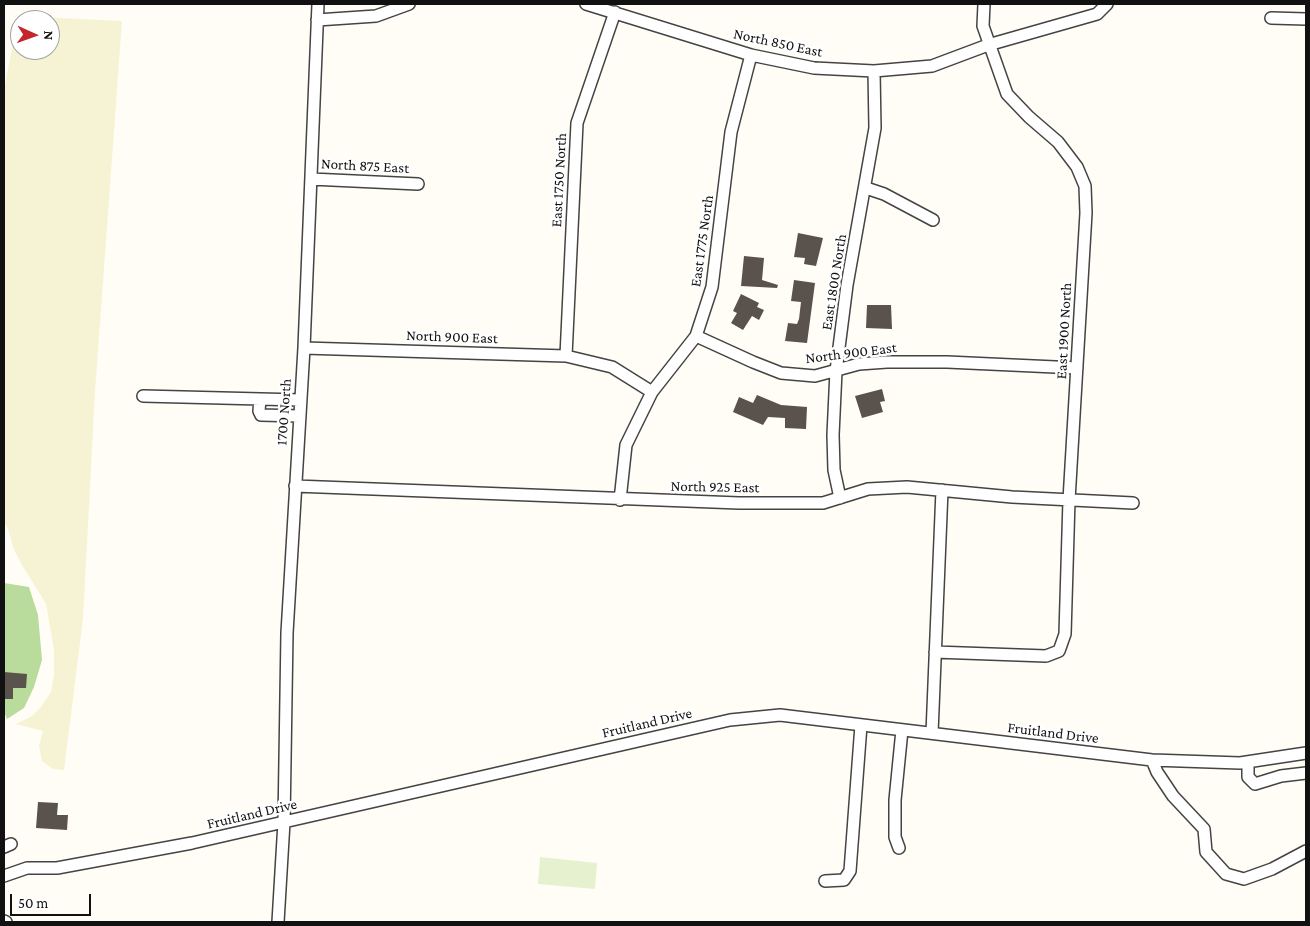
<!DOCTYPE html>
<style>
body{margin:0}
#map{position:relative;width:1310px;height:926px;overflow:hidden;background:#fffdf5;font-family:"Crimson Pro",serif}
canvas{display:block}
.frame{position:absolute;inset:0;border:5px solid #111;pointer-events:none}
.north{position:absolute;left:10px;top:10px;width:50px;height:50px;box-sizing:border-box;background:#fff;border:1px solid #a0a0a0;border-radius:50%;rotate:92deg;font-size:14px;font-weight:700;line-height:20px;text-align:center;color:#111}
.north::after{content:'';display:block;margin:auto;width:18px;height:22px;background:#c4262e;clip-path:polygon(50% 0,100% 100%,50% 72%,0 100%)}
.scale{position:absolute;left:10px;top:894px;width:81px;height:22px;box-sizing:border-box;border:2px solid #111;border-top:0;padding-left:6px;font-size:15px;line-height:18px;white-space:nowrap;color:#111;-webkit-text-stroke:4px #fff;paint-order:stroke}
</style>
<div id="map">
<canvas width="1310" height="926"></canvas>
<div class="frame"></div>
<div class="north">N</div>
<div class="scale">50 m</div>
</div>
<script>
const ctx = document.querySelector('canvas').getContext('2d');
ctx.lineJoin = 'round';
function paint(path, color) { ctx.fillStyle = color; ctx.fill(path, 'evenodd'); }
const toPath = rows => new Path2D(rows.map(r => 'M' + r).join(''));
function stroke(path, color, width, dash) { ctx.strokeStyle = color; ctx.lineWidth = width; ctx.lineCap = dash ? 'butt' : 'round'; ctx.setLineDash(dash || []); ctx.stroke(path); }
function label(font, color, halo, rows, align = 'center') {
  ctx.font = font + ' "Crimson Pro",serif'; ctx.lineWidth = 5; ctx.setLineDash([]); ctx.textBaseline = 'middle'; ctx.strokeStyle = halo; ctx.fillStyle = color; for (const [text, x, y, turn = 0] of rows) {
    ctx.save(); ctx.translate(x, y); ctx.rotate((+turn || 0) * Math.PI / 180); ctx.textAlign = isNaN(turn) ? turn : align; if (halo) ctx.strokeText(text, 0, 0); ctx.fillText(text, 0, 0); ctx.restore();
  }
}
paint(toPath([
 [18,16,122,21,95,392,83,619,64,770,53,769,42,761,39,746,43,731,16,724,32,716,41,707,51,692,54,675,54,650,46,604,22,565,14,550,8,529,4,522,4,90],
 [20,20,50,20,50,50,20,50]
]), '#f6f3d4');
paint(toPath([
 [4,583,29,587,38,615,42,660,34,687,24,708,7,719,4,712]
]), '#b9dc9c');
paint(toPath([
 [540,857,597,863,595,889,538,884]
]), '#e6f2cf');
paint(toPath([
 [798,233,823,238,816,266,804,264,805,258,794,257],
 [744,256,764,258,762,280,778,285,777,288,741,286],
 [794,280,815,283,807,343,785,341,788,323,797,324,799,319,801,302,791,301],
 [741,294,759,303,757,307,764,310,759,320,752,316,743,330,731,323,737,313,733,311],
 [867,305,891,305,892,329,866,328],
 [882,389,885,401,880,402,883,412,862,418,855,396],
 [757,395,781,405,807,407,806,429,785,428,785,418,768,417,763,425,733,412,739,397,753,403],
 [4,672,27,674,26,688,13,688,13,699,4,699],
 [38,802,58,803,57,815,68,815,67,830,36,828]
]), '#5a524d');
const minor = toPath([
 [586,4,751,55,814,68,874,71,932,66,988,45,1097,14,1107,4],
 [1271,18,1306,19],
 [317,20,376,16,409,4],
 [311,179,418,184],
 [866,188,884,194,933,220],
 [696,336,753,362,781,373,815,376,859,364,887,362,947,362,1077,368],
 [304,348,566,356,612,367,652,392],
 [566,356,577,123,615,12],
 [143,396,300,400],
 [260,399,259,411,261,415,299,416],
 [295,486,739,503,823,503,868,489,907,487,1012,497,1133,503],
 [840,498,834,470,833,435,836,371,847,285,875,128,874,71],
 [620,500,626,445,652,392,696,336,712,287,731,132,751,55],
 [935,652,1046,656,1059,651,1065,634,1069,500,1086,213,1085,186,1077,167,1058,142,1029,117,1007,94,983,26,984,4],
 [932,733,942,490],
 [1152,760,1157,772,1173,796,1204,829,1206,852,1226,874,1244,879,1272,869,1306,851],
 [1248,762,1248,777,1255,784,1281,776,1306,773],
 [4,847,11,844],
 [899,848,895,837,895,800,902,730],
 [4,876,27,868,57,868,192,843,730,720,780,715,1152,760,1240,763,1306,753],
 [825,881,844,880,850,871,861,725],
 [4,921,6,922],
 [278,922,284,822,287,633,304,348,318,4]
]);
stroke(minor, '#444', 14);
stroke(minor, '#fff', 11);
label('15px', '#111', '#fff', [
 ["North 850 East",778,43,12],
 ["North 875 East",365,166,3],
 ["East 1750 North",559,180,-87],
 ["East 1775 North",702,241,-82],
 ["East 1800 North",834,282,-81],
 ["East 1900 North",1064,331,-87],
 ["North 900 East",452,337,2],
 ["North 900 East",851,353,-7],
 ["1700 North",284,412,-86],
 ["North 925 East",715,487,1],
 ["Fruitland Drive",647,723,-13],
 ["Fruitland Drive",1053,733,7],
 ["Fruitland Drive",252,814,-13]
]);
</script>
